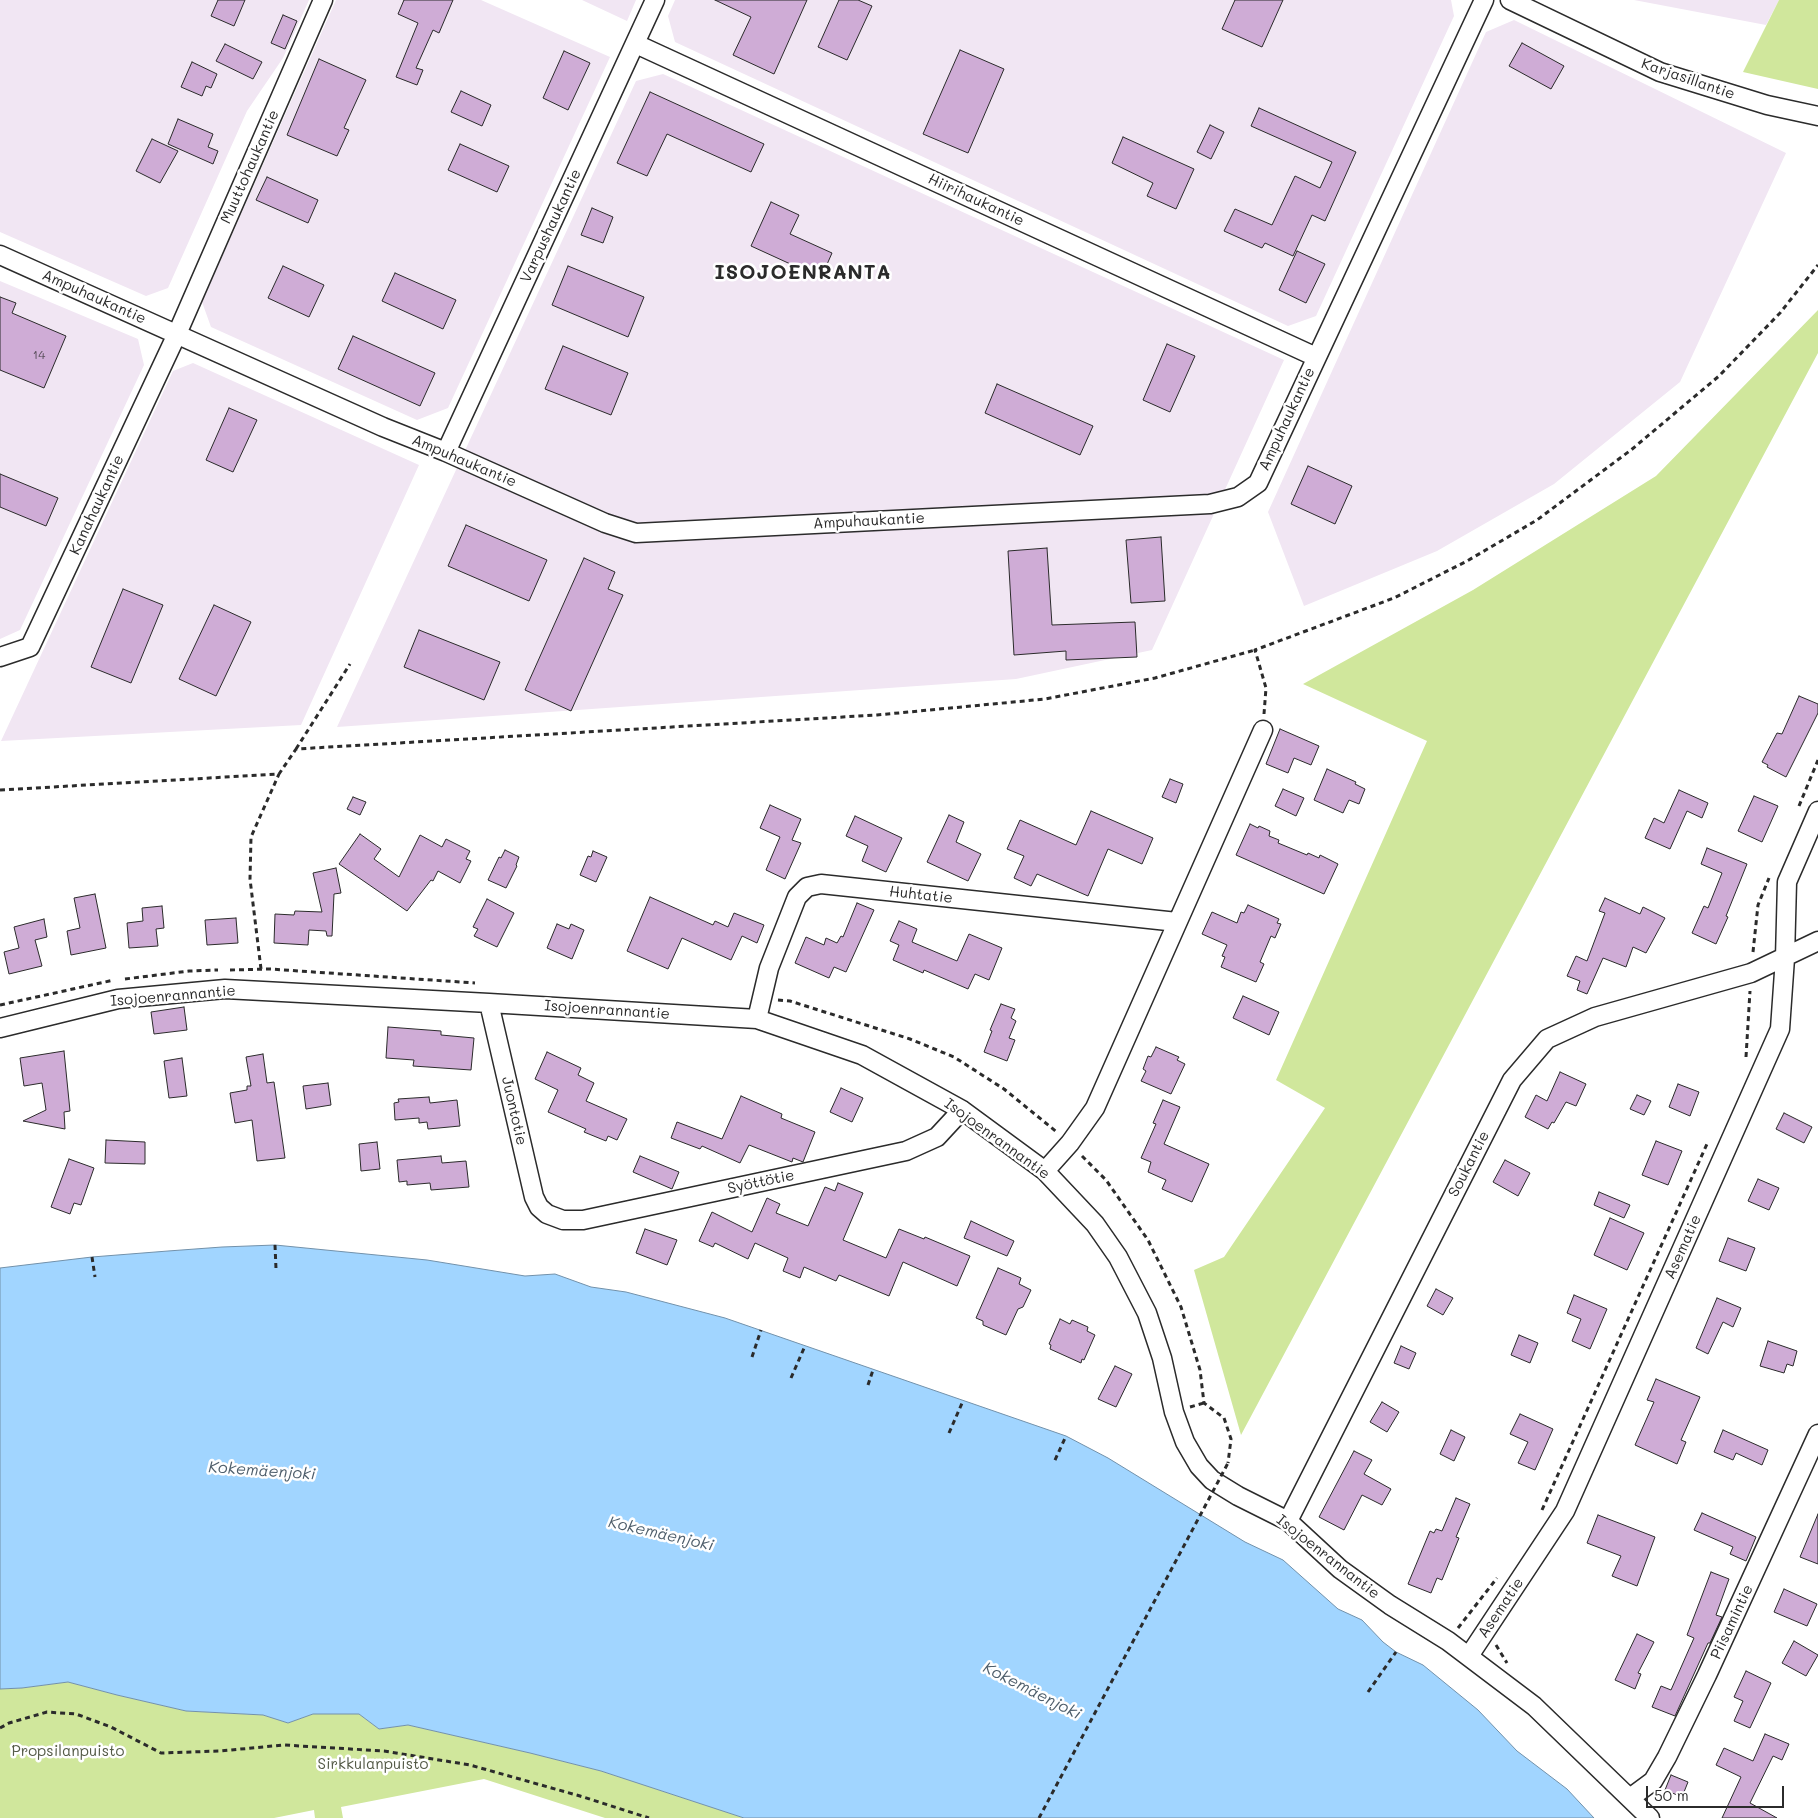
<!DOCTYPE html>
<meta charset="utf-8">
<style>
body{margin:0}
#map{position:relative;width:1818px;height:1818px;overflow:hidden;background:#fff;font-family:Mali,sans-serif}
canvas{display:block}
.scale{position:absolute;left:1646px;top:1786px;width:138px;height:22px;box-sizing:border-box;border:2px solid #2b2b2b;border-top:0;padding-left:6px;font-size:15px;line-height:18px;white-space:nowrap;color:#2b2b2b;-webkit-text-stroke:4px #fff;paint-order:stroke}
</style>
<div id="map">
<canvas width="1818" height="1818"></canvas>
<div class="scale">50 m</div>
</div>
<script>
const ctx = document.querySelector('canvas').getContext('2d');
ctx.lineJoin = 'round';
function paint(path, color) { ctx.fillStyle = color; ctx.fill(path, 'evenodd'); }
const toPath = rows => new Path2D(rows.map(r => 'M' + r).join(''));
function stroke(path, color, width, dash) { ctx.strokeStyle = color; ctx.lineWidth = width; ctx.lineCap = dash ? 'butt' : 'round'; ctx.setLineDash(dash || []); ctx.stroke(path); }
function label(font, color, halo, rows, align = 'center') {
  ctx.font = font + ' Mali,sans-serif'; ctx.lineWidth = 5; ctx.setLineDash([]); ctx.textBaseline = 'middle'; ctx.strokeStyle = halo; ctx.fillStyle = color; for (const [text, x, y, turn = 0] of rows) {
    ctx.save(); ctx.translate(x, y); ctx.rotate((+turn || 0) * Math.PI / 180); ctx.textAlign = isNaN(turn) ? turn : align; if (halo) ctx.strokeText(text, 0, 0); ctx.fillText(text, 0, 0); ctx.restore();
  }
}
paint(toPath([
 [0,0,309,0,283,58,247,111,168,288,146,296,0,232],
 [336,0,481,0,610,57,448,408,417,420,211,327,202,302],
 [582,0,636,0,627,21],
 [675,0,1451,0,1454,16,1316,316,1288,326,675,42,668,16],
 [1634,0,1779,0,1766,25],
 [1514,20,1786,153,1680,382,1554,484,1437,551,1304,606,1268,512,1486,32],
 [663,74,1284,360,1152,650,1016,679,337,727,636,81],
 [0,281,138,339,144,365,20,630,0,639],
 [193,363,419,465,301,725,1,741,173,371]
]), '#f1e6f3');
paint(toPath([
 [1779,0,1818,0,1818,89,1743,72],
 [1818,310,1818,353,1241,1435,1194,1270,1224,1257,1325,1108,1276,1080,1427,741,1303,684,1473,590,1656,476],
 [68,1682,117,1695,186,1711,263,1715,288,1723,313,1714,359,1714,379,1729,408,1725,530,1753,601,1771,744,1818,605,1818,484,1779,341,1807,343,1818,315,1818,314,1810,274,1818,0,1818,0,1689,22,1688]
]), '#d0e79c');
const water = toPath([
 [275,1245,427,1260,525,1276,555,1274,591,1287,626,1292,725,1318,1066,1436,1108,1458,1245,1542,1283,1560,1338,1609,1362,1620,1383,1642,1396,1652,1423,1665,1478,1710,1517,1751,1567,1789,1594,1818,744,1818,601,1771,530,1753,408,1725,379,1729,359,1714,313,1714,288,1723,263,1715,186,1711,117,1695,68,1682,22,1688,0,1689,0,1268,92,1257,168,1251,222,1247,275,1245]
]);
paint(water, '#a1d5ff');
stroke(water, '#7291aa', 1);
const building = toPath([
 [218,0,245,0,234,26,211,16,218,0],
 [404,0,453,0,439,33,433,30,416,68,423,70,417,85,396,77,418,23,398,14,404,0],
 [715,0,807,0,774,74,733,55,751,17,715,0],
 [839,0,858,0,872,6,847,60,818,47,839,0],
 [1235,0,1283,0,1262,47,1222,29,1235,0],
 [283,15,297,21,285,49,271,43,283,15],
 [1522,43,1564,66,1551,89,1509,66,1522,43],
 [225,44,262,62,253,79,216,61,225,44],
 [960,50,1004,69,968,153,923,134,960,50],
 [564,51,590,63,568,110,543,98,564,51],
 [319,59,366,80,344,128,349,130,337,156,287,135,319,59],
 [192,62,217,74,211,88,206,86,202,96,181,87,192,62],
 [461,91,491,105,482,126,451,112,461,91],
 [650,92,764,144,751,172,667,134,647,176,617,163,650,92],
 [1259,108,1356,152,1325,221,1312,215,1293,256,1265,243,1262,248,1224,231,1235,209,1272,225,1295,176,1320,188,1332,162,1251,126,1259,108],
 [178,119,213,134,208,147,218,151,213,164,168,144,178,119],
 [1210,125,1224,132,1211,159,1197,152,1210,125],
 [1123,137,1194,169,1176,209,1147,196,1153,183,1112,163,1123,137],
 [152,139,178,151,160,183,136,171,152,139],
 [460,144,509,166,497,192,448,170,460,144],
 [267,177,318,200,308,223,256,200,267,177],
 [771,202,799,215,790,234,832,253,821,278,751,246,771,202],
 [592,208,613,217,603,243,581,235,592,208],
 [1297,251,1325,264,1306,303,1279,290,1297,251],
 [283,266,324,285,309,317,268,298,283,266],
 [568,266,644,297,628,337,552,305,568,266],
 [395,273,456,300,443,329,382,301,395,273],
 [0,297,16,303,12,313,66,336,44,388,0,370,0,297],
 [353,336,435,373,420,406,338,369,353,336],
 [1167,344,1195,356,1170,412,1143,400,1167,344],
 [563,346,628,373,611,415,545,389,563,346],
 [997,384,1093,426,1080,455,985,413,997,384],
 [229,408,257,420,233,472,206,460,229,408],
 [1308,466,1352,486,1335,524,1291,504,1308,466],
 [0,474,58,498,46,526,0,507,0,474],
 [466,525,547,560,529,601,448,566,466,525],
 [1161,537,1165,601,1131,603,1126,540,1161,537],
 [1047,548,1052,625,1135,622,1137,657,1066,660,1066,651,1014,655,1008,551,1047,548],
 [584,558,615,572,608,589,623,595,571,711,525,690,584,558],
 [123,589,163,605,131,683,91,667,123,589],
 [214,605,251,622,216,696,179,679,214,605],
 [419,630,500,662,484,700,404,667,419,630],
 [1799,696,1818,704,1818,713,1786,777,1767,767,1768,765,1762,762,1777,733,1782,734,1799,696],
 [1280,729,1319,746,1311,765,1294,758,1288,773,1266,764,1280,729],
 [1327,769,1356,782,1355,784,1365,789,1359,804,1349,800,1343,813,1314,800,1327,769],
 [1170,779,1183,784,1176,803,1162,797,1170,779],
 [1283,789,1304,798,1296,816,1275,806,1283,789],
 [1679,790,1708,803,1702,818,1687,811,1670,849,1645,838,1654,818,1664,823,1679,790],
 [1754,796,1778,806,1762,842,1738,831,1754,796],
 [353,797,366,802,360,815,347,809,353,797],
 [770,805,801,819,792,840,801,843,785,879,766,870,780,837,760,828,770,805],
 [1091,811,1153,838,1142,864,1108,849,1088,896,1037,874,1031,886,1014,878,1024,856,1007,849,1020,820,1076,845,1091,811],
 [949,815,964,822,956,842,981,854,968,881,927,862,949,815],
 [855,816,902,838,886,872,862,861,868,846,846,836,855,816],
 [1250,824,1258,828,1259,826,1270,831,1269,836,1279,840,1278,843,1307,855,1308,853,1319,858,1320,855,1338,864,1324,894,1236,855,1250,824],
 [360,834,381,849,374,859,399,877,420,835,442,847,446,839,470,851,466,859,471,861,460,883,438,871,433,881,431,880,407,911,339,864,360,834],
 [1707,848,1747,864,1726,916,1728,917,1716,944,1692,933,1704,906,1708,908,1722,873,1701,864,1707,848],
 [505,850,519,857,516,865,517,866,506,888,488,880,499,857,501,858,505,850],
 [593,851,607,857,596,882,580,875,588,856,591,857,593,851],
 [336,868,341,893,334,894,332,936,327,936,326,931,309,930,308,945,274,943,275,914,294,915,295,911,322,912,313,873,336,868],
 [95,894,106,948,71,955,67,931,80,928,74,898,95,894],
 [650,897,713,925,715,921,728,927,734,913,764,925,757,943,742,936,731,960,682,938,668,969,627,951,650,897],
 [1605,898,1640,914,1643,907,1665,918,1646,953,1633,947,1626,967,1603,958,1587,994,1577,990,1580,981,1567,976,1576,956,1587,961,1605,913,1599,911,1605,898],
 [487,899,514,913,497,947,474,936,478,929,473,927,487,899],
 [857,903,874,910,846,972,834,967,829,978,795,963,806,937,824,945,826,938,837,943,841,936,843,937,857,903],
 [1248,905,1279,919,1277,923,1281,924,1275,938,1271,936,1260,962,1264,964,1256,982,1221,967,1225,957,1222,956,1227,945,1202,934,1212,912,1237,923,1241,912,1244,913,1248,905],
 [162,906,164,928,156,929,158,946,129,948,127,923,143,921,142,908,162,906],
 [236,918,238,943,207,945,205,920,236,918],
 [44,919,47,937,35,940,42,966,9,974,4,952,19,948,14,927,44,919],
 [899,921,917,929,912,942,957,961,969,934,1002,948,989,980,975,974,968,989,924,970,923,973,893,960,899,945,890,941,899,921],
 [557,924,569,929,571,924,584,930,572,959,547,948,557,924],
 [1243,996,1279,1012,1269,1035,1233,1018,1243,996],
 [1001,1004,1015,1009,1011,1018,1016,1021,1009,1038,1015,1040,1007,1061,984,1052,992,1031,990,1030,1001,1004],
 [184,1007,187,1030,154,1034,151,1012,184,1007],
 [388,1027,441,1031,441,1035,474,1038,471,1070,413,1066,414,1060,386,1058,388,1027],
 [1156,1047,1179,1057,1177,1060,1185,1064,1171,1094,1141,1081,1146,1071,1143,1069,1148,1056,1151,1057,1156,1047],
 [64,1051,70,1111,64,1112,65,1129,23,1121,46,1110,42,1083,24,1086,20,1058,64,1051],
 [547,1052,581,1068,578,1075,594,1083,586,1101,627,1119,617,1140,608,1136,606,1141,584,1132,586,1129,548,1112,558,1090,535,1079,547,1052],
 [263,1054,267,1083,274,1082,285,1158,257,1161,252,1120,235,1123,230,1093,247,1090,247,1086,251,1086,246,1057,263,1054],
 [182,1058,187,1096,169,1098,164,1061,182,1058],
 [1560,1072,1586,1084,1576,1106,1566,1102,1554,1123,1552,1122,1548,1129,1525,1117,1536,1095,1547,1101,1560,1072],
 [328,1083,331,1105,306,1109,303,1086,328,1083],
 [1678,1084,1699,1092,1690,1116,1669,1107,1678,1084],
 [841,1088,863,1098,852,1122,830,1112,841,1088],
 [1637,1095,1651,1101,1644,1115,1630,1109,1637,1095],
 [741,1096,782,1114,781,1118,815,1132,803,1162,793,1158,792,1162,749,1145,740,1163,702,1146,700,1149,671,1138,677,1122,722,1139,741,1096],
 [429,1097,430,1103,457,1100,460,1126,428,1129,427,1122,419,1123,419,1118,395,1120,394,1103,399,1102,398,1099,429,1097],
 [1163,1100,1180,1107,1164,1144,1209,1164,1192,1202,1162,1189,1166,1180,1148,1172,1151,1162,1141,1158,1156,1124,1153,1123,1163,1100],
 [1784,1113,1812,1127,1804,1143,1776,1129,1784,1113],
 [106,1140,145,1142,145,1164,105,1163,106,1140],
 [1656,1141,1682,1151,1668,1185,1642,1175,1656,1141],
 [377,1142,380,1169,361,1171,359,1144,377,1142],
 [441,1156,442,1163,466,1161,469,1187,431,1190,430,1183,407,1185,407,1181,399,1182,397,1160,441,1156],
 [640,1156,679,1172,672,1189,633,1172,640,1156],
 [69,1159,94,1168,81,1205,74,1203,70,1214,51,1207,69,1159],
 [1505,1160,1530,1173,1518,1196,1493,1182,1505,1160],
 [1758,1179,1779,1188,1769,1210,1748,1201,1758,1179],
 [838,1183,863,1193,843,1240,886,1258,899,1229,924,1239,925,1237,970,1256,957,1286,903,1262,889,1296,839,1275,836,1281,804,1267,800,1278,783,1271,788,1258,755,1243,748,1259,715,1243,713,1247,699,1241,712,1212,752,1232,767,1198,780,1204,776,1213,808,1226,825,1187,835,1191,838,1183],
 [1599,1192,1630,1205,1624,1218,1594,1205,1599,1192],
 [1610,1218,1644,1233,1627,1270,1594,1255,1610,1218],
 [971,1221,1014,1241,1007,1256,964,1238,971,1221],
 [645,1229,677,1240,667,1265,636,1253,645,1229],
 [1728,1238,1755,1248,1746,1271,1719,1261,1728,1238],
 [998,1268,1021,1278,1019,1284,1031,1290,1023,1307,1018,1309,1006,1335,983,1325,983,1321,976,1318,998,1268],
 [1436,1289,1453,1298,1443,1315,1427,1306,1436,1289],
 [1574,1295,1607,1309,1590,1349,1572,1341,1581,1319,1567,1313,1574,1295],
 [1717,1298,1741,1308,1733,1327,1723,1322,1708,1354,1696,1348,1717,1298],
 [1060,1319,1070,1324,1072,1320,1088,1327,1087,1331,1095,1335,1084,1360,1082,1359,1081,1363,1050,1349,1051,1345,1049,1344,1060,1319],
 [1519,1335,1538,1343,1530,1363,1511,1355,1519,1335],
 [1768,1341,1797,1351,1793,1366,1787,1364,1784,1373,1760,1366,1768,1341],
 [1401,1346,1416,1353,1409,1369,1394,1363,1401,1346],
 [1115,1366,1132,1374,1116,1407,1098,1399,1115,1366],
 [1656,1379,1700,1397,1681,1440,1686,1442,1677,1464,1635,1445,1654,1402,1647,1400,1656,1379],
 [1382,1402,1399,1412,1387,1432,1370,1422,1382,1402],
 [1520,1414,1553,1429,1535,1470,1518,1463,1528,1442,1510,1434,1520,1414],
 [1451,1430,1465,1437,1454,1461,1440,1454,1451,1430],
 [1723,1430,1768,1450,1762,1465,1736,1453,1733,1460,1714,1452,1723,1430],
 [1354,1451,1372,1460,1364,1474,1391,1489,1382,1505,1362,1495,1344,1530,1319,1517,1354,1451],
 [1456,1498,1470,1504,1456,1537,1459,1538,1442,1580,1437,1578,1431,1593,1408,1584,1430,1531,1434,1533,1436,1529,1442,1531,1456,1498],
 [1702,1513,1756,1537,1746,1561,1730,1554,1733,1547,1694,1530,1702,1513],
 [1818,1514,1818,1564,1800,1557,1818,1514],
 [1598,1515,1655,1537,1637,1586,1612,1576,1621,1556,1587,1543,1598,1515],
 [1711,1572,1729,1579,1716,1615,1722,1617,1710,1643,1708,1643,1675,1716,1652,1707,1661,1686,1671,1690,1694,1638,1687,1635,1711,1572],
 [1784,1589,1817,1604,1807,1626,1774,1612,1784,1589],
 [1637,1634,1654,1642,1638,1673,1641,1674,1635,1689,1615,1680,1637,1634],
 [1794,1641,1818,1655,1806,1676,1782,1663,1794,1641],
 [1746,1671,1771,1683,1750,1728,1734,1721,1743,1701,1734,1697,1746,1671],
 [1765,1734,1789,1744,1782,1760,1773,1756,1750,1803,1777,1818,1722,1818,1741,1777,1716,1765,1724,1748,1753,1761,1765,1734],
 [1671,1775,1688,1782,1682,1797,1665,1790,1671,1775]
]);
paint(building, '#cfacd6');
stroke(building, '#2b2b2b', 1);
const minor = toPath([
 [1510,0,1660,72,1767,105,1818,116],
 [636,44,1316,357],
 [0,255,383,427,446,452,605,523,636,533,1210,504,1238,497,1258,483,1484,0],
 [446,452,655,0],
 [0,657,30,647,177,334,323,0],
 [489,1003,534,1197,539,1207,547,1214,563,1220,583,1220,906,1151,937,1137,962,1110],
 [757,1019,769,968,797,897,807,887,821,884,1177,922],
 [0,1028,118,999,225,989,489,1003,757,1019,862,1055,962,1110,1045,1171,1095,1224,1118,1257,1147,1313,1162,1358,1174,1412,1185,1442,1199,1466,1212,1480,1238,1496,1288,1521,1340,1569,1390,1605,1448,1641,1534,1706,1650,1818],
 [1045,1171,1070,1143,1095,1108,1263,730],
 [1288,1521,1512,1080,1547,1039,1595,1017,1751,973,1818,941],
 [1469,1656,1565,1511,1780,1029,1785,958,1787,882,1818,811],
 [1630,1798,1653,1781,1667,1757,1707,1675,1818,1434]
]);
stroke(minor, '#2b2b2b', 21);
stroke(toPath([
 [1264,714,1266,688,1255,650,1394,598,1467,561,1537,520,1631,450,1719,376,1780,313,1818,265],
 [296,749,350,664],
 [0,790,279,774,296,749,877,715,1045,699,1155,678,1255,650],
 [1799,806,1818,760],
 [1753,952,1758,905,1769,878],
 [261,969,250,879,251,837,279,774],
 [230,970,270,969,475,983],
 [125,979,189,971,218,970],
 [778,1000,790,1001,910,1039,954,1057,1004,1089,1058,1133],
 [0,1005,114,980],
 [1746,1057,1750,991],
 [1082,1156,1106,1180,1148,1240,1181,1307,1200,1370,1204,1403,1224,1418,1231,1439,1228,1463],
 [275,1245,276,1269],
 [92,1257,95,1277],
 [752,1357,761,1330],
 [791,1378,805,1346],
 [868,1385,873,1370],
 [1190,1407,1204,1403],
 [949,1433,963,1401],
 [1055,1460,1066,1436],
 [1542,1510,1707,1144],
 [1458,1628,1497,1578],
 [1496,1645,1507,1663],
 [1368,1692,1396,1652],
 [0,1728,9,1723,47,1712,76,1714,111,1727,161,1753,220,1751,284,1745,384,1751,470,1765,580,1796,649,1818]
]), '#2b2b2b', 3, [5, 4]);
stroke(minor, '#fff', 18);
stroke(toPath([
 [1039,1818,1228,1463]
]), '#2b2b2b', 3, [5, 4]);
label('12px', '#544b56', null, [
 ["14",39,355]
]);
label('15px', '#2b2b2b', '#fff', [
 ["Karjasillantie",1688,79,19],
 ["Muuttohaukantie",250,167,-66],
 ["Hiirihaukantie",976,200,25],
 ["Varpushaukantie",551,226,-65],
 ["Ampuhaukantie",94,297,24],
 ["Ampuhaukantie",1287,419,-65],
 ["Ampuhaukantie",464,461,23],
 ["Kanahaukantie",97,505,-65],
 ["Ampuhaukantie",869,521,-3],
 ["Huhtatie",921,895,6],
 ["Isojoenrannantie",173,996,-5],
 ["Isojoenrannantie",607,1010,4],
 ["Juontotie",514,1111,77],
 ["Isojoenrannantie",997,1139,36],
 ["Soukantie",1469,1164,-63],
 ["Syöttötie",761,1182,-12],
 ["Asematie",1683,1247,-66],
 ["Isojoenrannantie",1328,1557,38],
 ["Asematie",1501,1608,-56],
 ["Piisamintie",1732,1622,-65]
]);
label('15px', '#545a47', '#fff', [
 ["Propsilanpuisto",68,1751],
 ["Sirkkulanpuisto",373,1764]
]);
label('italic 16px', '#4e5e6b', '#fff', [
 ["Kokemäenjoki",262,1471,4],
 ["Kokemäenjoki",661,1534,13],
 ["Kokemäenjoki",1032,1691,27]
]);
ctx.letterSpacing = '1px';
label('bold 20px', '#2b2b2b', '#fff', [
 ["ISOJOENRANTA",803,273]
]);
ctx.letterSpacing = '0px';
</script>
